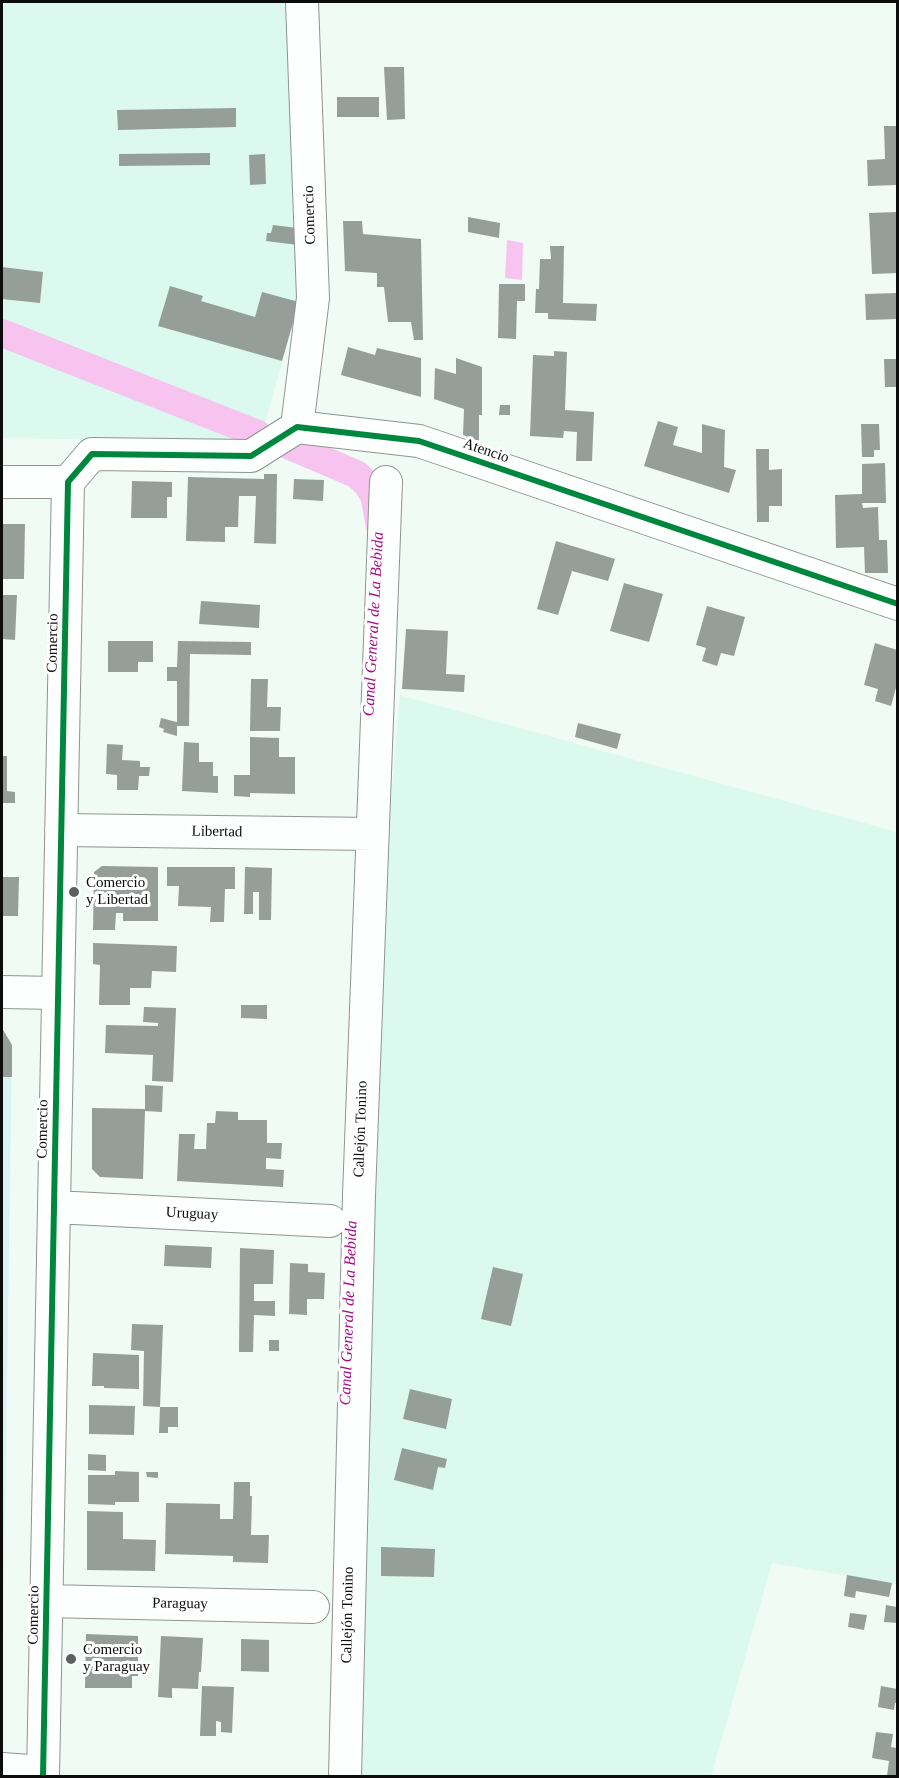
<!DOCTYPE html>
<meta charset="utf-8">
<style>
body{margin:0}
#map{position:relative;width:899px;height:1778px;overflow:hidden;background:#f0fbf6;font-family:Georgia,serif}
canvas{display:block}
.frame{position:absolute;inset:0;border:3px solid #0c0c0c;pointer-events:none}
</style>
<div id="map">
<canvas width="899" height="1778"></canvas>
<div class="frame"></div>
</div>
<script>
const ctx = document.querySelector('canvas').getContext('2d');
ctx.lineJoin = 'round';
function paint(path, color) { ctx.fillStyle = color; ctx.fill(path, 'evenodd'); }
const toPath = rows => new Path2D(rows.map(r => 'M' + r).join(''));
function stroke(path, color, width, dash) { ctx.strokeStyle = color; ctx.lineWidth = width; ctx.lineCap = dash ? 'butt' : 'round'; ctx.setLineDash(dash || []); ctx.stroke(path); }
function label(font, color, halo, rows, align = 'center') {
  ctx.font = font + ' Georgia,serif'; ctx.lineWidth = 6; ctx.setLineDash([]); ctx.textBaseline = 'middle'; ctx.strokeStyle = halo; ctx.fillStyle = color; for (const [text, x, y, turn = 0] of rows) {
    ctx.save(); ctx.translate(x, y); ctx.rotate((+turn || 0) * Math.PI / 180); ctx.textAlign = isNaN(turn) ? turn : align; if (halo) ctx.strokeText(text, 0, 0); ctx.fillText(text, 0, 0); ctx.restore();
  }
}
paint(toPath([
 [2,2,289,2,300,299,265,423,2,326],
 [2,345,251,442,2,438],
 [400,695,897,832,897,1584,772,1563,711,1776,360,1776,379,936]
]), '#dbf9ef');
paint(toPath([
 [2,1029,12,1045,2,1710]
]), '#d8f3f4');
paint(toPath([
 [507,240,523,243,522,280,505,278]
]), '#f7c4f0');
stroke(toPath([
 [2,333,258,434],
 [288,445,356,474,366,483,374,495,380,526]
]), '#f7c4f0', 28);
paint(toPath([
 [384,67,404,67,405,119,387,120],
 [337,97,379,97,379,117,337,117],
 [236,108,236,127,118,130,117,110],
 [884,126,897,126,897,185,868,186,867,160,885,159],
 [210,153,210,165,119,166,119,154],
 [265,154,266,184,250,185,249,155],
 [897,212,897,273,872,274,869,213],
 [468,217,500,223,499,238,468,232],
 [343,221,362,221,363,234,421,239,423,340,414,340,411,322,388,322,384,287,377,287,377,273,345,271],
 [273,225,297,228,298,245,266,241,267,233,271,233],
 [550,246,564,246,563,303,597,304,596,321,548,319,548,313,535,313,536,289,539,289,540,259,551,259],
 [2,267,43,272,40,303,2,299],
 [499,284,525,284,525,301,517,301,516,339,498,338],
 [170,286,203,296,201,301,255,317,262,292,299,302,282,361,158,326],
 [897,293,897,319,866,320,865,294],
 [348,347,375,355,377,348,421,358,421,397,341,375],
 [554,351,567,352,565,410,594,412,592,461,576,461,577,432,564,431,563,438,530,436,533,355,554,356],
 [456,358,482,367,482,415,479,415,479,441,463,435,464,409,434,399,435,368,456,374],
 [884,359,897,359,897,387,885,387],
 [500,405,510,405,510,415,499,415],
 [658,421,678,427,673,445,702,453,702,424,725,430,724,467,736,470,729,493,644,466],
 [861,424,879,424,880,450,874,450,874,457,862,457],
 [756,449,769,449,769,470,782,469,782,506,769,506,769,522,757,522],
 [885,463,886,503,862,503,863,508,878,507,879,540,887,540,888,573,865,573,864,547,836,548,835,495,862,494,862,464],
 [264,474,277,474,276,544,254,543,256,496,239,496,238,527,225,527,225,542,186,541,188,477,264,479],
 [294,479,324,480,323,501,293,499],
 [132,481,172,482,172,497,167,497,167,518,131,518],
 [2,524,25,524,24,579,2,579],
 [556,541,615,559,608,581,572,571,558,615,537,609],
 [624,583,663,594,649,642,610,631],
 [2,595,17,595,15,640,2,639],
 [201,601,260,605,259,628,199,624],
 [707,606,745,617,734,656,721,653,717,666,702,661,706,648,696,645],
 [406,629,448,631,446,674,465,675,464,692,402,689],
 [108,641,153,641,153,662,138,662,138,672,108,672],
 [178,641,251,642,251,655,190,654,189,726,177,726,177,736,163,732,164,729,159,727,161,718,177,722,177,681,167,681,167,667,177,667],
 [875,643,897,650,897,684,891,706,875,701,878,689,864,685],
 [251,679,268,679,267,707,281,707,280,731,250,731],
 [578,723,621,734,617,749,575,737],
 [250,737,279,738,279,757,295,757,295,794,250,793,250,797,234,796,234,775,250,775],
 [184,742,199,743,199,762,213,762,213,776,218,776,218,793,182,791],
 [107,744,123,745,122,760,140,761,140,767,150,767,149,776,139,776,138,790,117,790,117,775,106,774],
 [2,756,7,756,7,791,15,792,15,803,2,803],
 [102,866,158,867,158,921,123,921,123,913,116,913,115,930,93,930,94,872],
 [167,867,235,867,235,889,225,889,224,922,210,922,211,907,178,906,179,886,167,886],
 [245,867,272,868,271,920,259,920,259,892,253,892,253,914,244,914],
 [2,877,19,877,18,916,2,916],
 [93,943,177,946,176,972,152,971,151,988,130,988,130,1005,99,1005,100,965,93,964],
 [241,1005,267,1005,267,1019,241,1018],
 [144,1007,176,1008,173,1082,152,1081,153,1055,105,1053,106,1025,158,1026,158,1023,143,1022],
 [2,1028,12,1045,12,1077,2,1077],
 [145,1085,163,1086,162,1112,145,1111,143,1179,100,1177,92,1169,92,1108,145,1109],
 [216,1111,238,1112,238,1120,267,1120,267,1143,282,1143,281,1159,266,1158,266,1169,284,1170,283,1187,177,1181,179,1134,195,1134,194,1149,206,1149,207,1123,215,1123],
 [165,1245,212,1247,211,1268,164,1266],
 [240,1248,274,1250,273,1284,254,1284,254,1301,275,1301,275,1316,254,1315,253,1352,239,1352],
 [290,1263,308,1264,308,1272,325,1273,324,1299,307,1299,307,1315,289,1314],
 [493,1267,523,1274,511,1326,481,1319],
 [132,1324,163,1325,160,1407,143,1406,144,1351,131,1350],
 [269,1340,279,1340,279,1351,269,1351],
 [93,1353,139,1355,139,1389,104,1388,104,1386,92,1386],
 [410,1389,452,1399,446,1429,403,1419],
 [89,1405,135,1406,134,1435,89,1434],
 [160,1407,178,1407,178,1427,168,1427,168,1433,159,1433],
 [402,1448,447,1459,445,1468,438,1467,433,1490,394,1480],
 [88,1454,106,1455,106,1471,88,1470],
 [115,1471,139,1472,139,1502,115,1502,115,1505,88,1504,88,1475,115,1475],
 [146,1472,158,1472,158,1478,147,1477],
 [234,1482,250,1482,250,1496,252,1496,251,1535,269,1535,268,1563,233,1562,233,1556,165,1554,166,1503,220,1504,220,1519,233,1519],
 [87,1511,123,1512,123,1539,156,1540,155,1571,87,1570],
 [381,1547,435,1549,434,1577,381,1576],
 [847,1575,892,1583,889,1597,856,1591,855,1598,844,1596],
 [886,1605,897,1607,897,1623,884,1622],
 [850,1613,867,1615,864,1630,848,1627],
 [86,1634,138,1636,138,1676,132,1676,132,1688,85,1688],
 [161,1636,203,1638,201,1672,199,1672,198,1689,172,1688,172,1698,158,1697],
 [241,1639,269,1640,269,1672,241,1671],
 [202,1686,234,1687,232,1733,221,1732,221,1722,216,1721,216,1736,200,1736],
 [881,1686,897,1689,897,1703,895,1703,894,1710,878,1707],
 [876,1732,893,1734,891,1747,897,1748,897,1776,887,1776,889,1761,872,1758]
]), '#969e99');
const minor = toPath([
 [297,427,313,298,302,2],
 [2,482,68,482],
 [68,482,92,454,251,456,297,427,419,441,898,604],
 [61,830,372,834],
 [2,992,58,993],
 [54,1207,330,1221],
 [46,1601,313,1607],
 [2,1769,43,1772],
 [43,1776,68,482],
 [345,1776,359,1195,386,482]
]);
stroke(minor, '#8f9491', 34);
stroke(minor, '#fdfefe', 32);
stroke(toPath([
 [43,1776,68,482,92,454,251,456,297,427,419,441,898,604]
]), '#00873e', 6);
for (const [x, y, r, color] of [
 [74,892,6,"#5c605e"],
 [71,1659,6,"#5c605e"]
]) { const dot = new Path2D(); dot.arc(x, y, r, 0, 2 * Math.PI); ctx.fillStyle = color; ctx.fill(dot); stroke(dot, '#fff', 2); }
label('15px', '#0c0c0c', '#fff', [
 ["Comercio",310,215,-92],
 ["Atencio",486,451,19],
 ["Comercio",53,643,-89],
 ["Libertad",217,832,1],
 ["Comercio",43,1129,-89],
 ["Callejón Tonino",361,1129,-88],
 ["Uruguay",192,1214,3],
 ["Paraguay",180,1604,1],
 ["Comercio",34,1615,-89],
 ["Callejón Tonino",348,1615,-89]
]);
label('15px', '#0c0c0c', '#fff', [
 ["Comercio",86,883],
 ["y Libertad",86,900],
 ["Comercio",83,1650],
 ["y Paraguay",83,1667]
], 'left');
label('italic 16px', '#a60e85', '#fff', [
 ["Canal General de La Bebida",374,624,-87],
 ["Canal General de La Bebida",349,1313,-88]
]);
</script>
